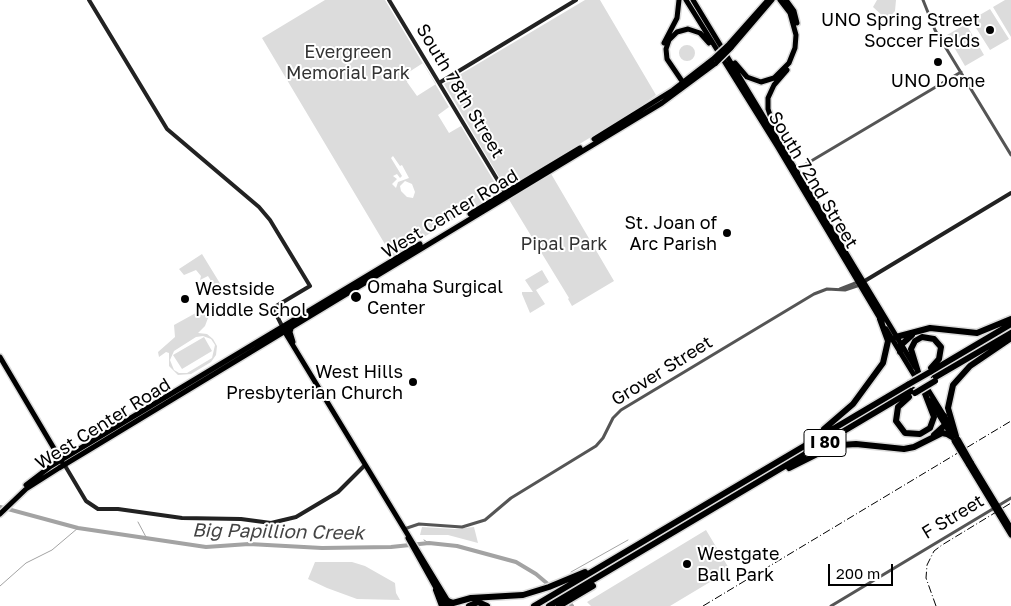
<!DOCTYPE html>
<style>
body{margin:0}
#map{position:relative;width:1011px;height:606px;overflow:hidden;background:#fff;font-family:"Golos Text",sans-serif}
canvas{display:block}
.scale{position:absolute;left:828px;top:564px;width:65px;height:22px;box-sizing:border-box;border:2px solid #000;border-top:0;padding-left:6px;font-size:15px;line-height:18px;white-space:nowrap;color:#000;-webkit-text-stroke:4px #fff;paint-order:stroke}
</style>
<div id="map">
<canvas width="1011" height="606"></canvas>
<div class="scale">200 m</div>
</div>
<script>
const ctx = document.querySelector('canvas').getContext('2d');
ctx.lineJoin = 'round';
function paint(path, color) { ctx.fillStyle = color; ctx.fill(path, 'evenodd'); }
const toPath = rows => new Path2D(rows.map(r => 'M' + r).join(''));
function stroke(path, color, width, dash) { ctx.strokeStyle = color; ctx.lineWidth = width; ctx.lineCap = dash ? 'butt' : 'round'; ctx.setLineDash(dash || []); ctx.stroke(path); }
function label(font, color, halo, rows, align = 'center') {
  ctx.font = font + ' "Golos Text",sans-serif'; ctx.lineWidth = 4; ctx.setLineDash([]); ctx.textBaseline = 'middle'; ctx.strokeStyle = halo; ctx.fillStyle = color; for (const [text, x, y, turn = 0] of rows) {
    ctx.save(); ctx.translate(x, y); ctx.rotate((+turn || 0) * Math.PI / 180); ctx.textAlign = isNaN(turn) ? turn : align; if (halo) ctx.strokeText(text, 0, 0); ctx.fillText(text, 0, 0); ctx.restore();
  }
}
paint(toPath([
 [325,0,385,0,449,107,438,115,449,133,461,126,495,183,491,197,392,256,262,38],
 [423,63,436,84,417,96,407,82,409,72],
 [393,156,400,166,402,165,409,178,398,182,396,188,392,184,397,179,393,176,397,174,400,178,402,176,391,158],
 [405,181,412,184,415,192,413,198,407,197,401,191,400,186],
 [585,0,600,0,656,95,631,113,508,187,502,182,444,84],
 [877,0,896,0,895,11,887,20,873,7],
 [1005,0,1011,0,1011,37,993,7],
 [990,9,1009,39,990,50,971,20],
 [966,24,984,55,965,66,947,35],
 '679 53a8 8 0 1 1 16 0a8 8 0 1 1-16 0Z',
 [550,172,614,281,572,306,568,299,569,298,508,198],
 [202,254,221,285,222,289,216,289,208,276,200,280,201,276,196,270,184,275,179,269],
 [542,270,549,282,536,290,545,304,530,313,522,294,522,292,533,292,525,280],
 [203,309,211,310,205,326,198,333,207,334,213,339,217,346,216,355,211,362,191,374,178,375,169,366,169,353,166,352,159,357,158,352,175,337,174,325],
 [203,336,211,339,215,345,212,358,187,373,179,373,174,370,170,360,174,351,196,337],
 [204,337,212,351,182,369,173,355],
 [422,527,455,529,474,527,478,543,448,535,420,535],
 [706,530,730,570,670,606,591,606,587,602],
 [315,562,352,562,365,566,395,583,396,593,400,600,357,599,327,588,308,579]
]), '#dcdcdc');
stroke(toPath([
 [138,522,146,537],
 [424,540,429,543],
 [571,572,628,540],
 [0,586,26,563,52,550,78,528]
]), '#a3a3a3', 1);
stroke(toPath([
 [0,507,78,528,206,547,249,544,322,548,391,547,429,543,457,546,516,562,536,574,549,585],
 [569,602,572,606]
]), '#a3a3a3', 4);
const primary = toPath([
 [686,0,777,146,882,322],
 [693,0,915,367],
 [786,0,794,11,797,23],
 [664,43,677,18,679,0],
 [729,44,768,0],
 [731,48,772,0],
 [735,63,747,77,761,82,774,78,789,63,795,48,796,35,790,13,780,0],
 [684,84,667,59,666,49,669,40,677,32,688,29,700,33,709,43],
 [774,127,768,109,768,98,774,85,787,70],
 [594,139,673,90,713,59],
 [470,214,580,148],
 [292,326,290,332,293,342],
 [283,329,451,606],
 [886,329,914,375],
 [0,357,62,462],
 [927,388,953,430],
 [930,401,952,436],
 [971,462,1011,528],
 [968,464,1011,535],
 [26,485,51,466,420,244],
 [0,514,26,489,59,468,662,103,716,63],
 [408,538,446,606]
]);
const motorway = toPath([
 [896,337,930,328,977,333,1011,319],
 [900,352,901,345,912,335],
 [918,372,911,349,915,341,922,337,934,339,941,347,939,359,931,368],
 [930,372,1011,324],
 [934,378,1011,333],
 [909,397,898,407,896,421,905,433,920,434,930,428,934,417,924,391],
 [824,429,853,404,883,363,888,341,880,319],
 [934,435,945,425,944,416],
 [956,436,948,408,953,385,970,366,1011,338],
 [789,468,819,453,841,445,856,444,904,449,914,447,942,433,947,434,952,437],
 [436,590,442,606],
 [448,601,453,603,471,598,523,595,549,587,585,572],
 [469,606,478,602,487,606],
 [534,606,909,384],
 [549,606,913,390],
 [559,606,593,586]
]);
stroke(primary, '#dbdbdb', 8);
stroke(motorway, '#dbdbdb', 9);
stroke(toPath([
 [923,0,935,30,1011,155],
 [796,170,961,72],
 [840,289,858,282],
 [404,529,419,524,462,527,485,520,511,498,596,446,603,438,613,418,621,410,814,294,827,289,845,290,860,285],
 [831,606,1011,498]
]), '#555', 3);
stroke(toPath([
 [89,0,167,129,259,207,270,220,310,286,273,308,282,326],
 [389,0,506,194],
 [439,83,576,0],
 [863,282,1011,193],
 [64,464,86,501,98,509,118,509,182,518,241,519,271,523,296,517,338,492,365,465]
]), '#222', 4);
stroke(primary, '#000', 5);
stroke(motorway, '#000', 6);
stroke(toPath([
 [703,606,1011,421],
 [936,606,926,578,927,565,934,551,942,545,1011,503]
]), '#000', 1, [8, 2.5, 1, 2.5]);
const primaryBridge = toPath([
 [713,59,729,44],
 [716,63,731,48],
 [958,439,971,462],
 [954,441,968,464]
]);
const motorwayBridge = toPath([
 [909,384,930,372],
 [915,393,935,381]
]);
stroke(primaryBridge, '#dbdbdb', 8, []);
stroke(motorwayBridge, '#dbdbdb', 9, []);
stroke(primaryBridge, '#000', 5);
stroke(motorwayBridge, '#000', 6);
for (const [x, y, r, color] of [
 [990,30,5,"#000"],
 [938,62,5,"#000"],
 [727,233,5,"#000"],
 [356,297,6,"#000"],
 [185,299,5,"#000"],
 [413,382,5,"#000"],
 [687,564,5,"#000"]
]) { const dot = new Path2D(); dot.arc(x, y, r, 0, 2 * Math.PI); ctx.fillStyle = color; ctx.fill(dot); stroke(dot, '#fff', 2); }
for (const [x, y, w] of [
 [825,443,42]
]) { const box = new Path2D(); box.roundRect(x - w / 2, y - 13.5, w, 27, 4); ctx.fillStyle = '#fff'; ctx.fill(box); stroke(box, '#000', 1); }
label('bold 16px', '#000', null, [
 ["I 80",825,443]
]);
label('18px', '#000', '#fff', [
 ["UNO Spring Street",980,20],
 ["Soccer Fields",980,41],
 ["UNO Dome",938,81,"center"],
 ["St. Joan of",717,223],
 ["Arc Parish",717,244],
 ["Omaha Surgical",367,287,"left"],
 ["Center",367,308,"left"],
 ["Westside",195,289,"left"],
 ["Middle Schol",195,310,"left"],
 ["West Hills",403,372],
 ["Presbyterian Church",403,393],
 ["Westgate",697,554,"left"],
 ["Ball Park",697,575,"left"]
], 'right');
label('18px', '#333', '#fff', [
 ["Evergreen",348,52],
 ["Memorial Park",348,73],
 ["Pipal Park",564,244]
]);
label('18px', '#000', '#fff', [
 ["South 78th Street",460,91,59],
 ["South 72nd Street",813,180,59],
 ["West Center Road",450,214,-31],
 ["Grover Street",662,371,-32],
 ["West Center Road",103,424,-32],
 ["F Street",953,517,-31]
]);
label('italic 19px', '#444', '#fff', [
 ["Big Papillion Creek",278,532,1]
]);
</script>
